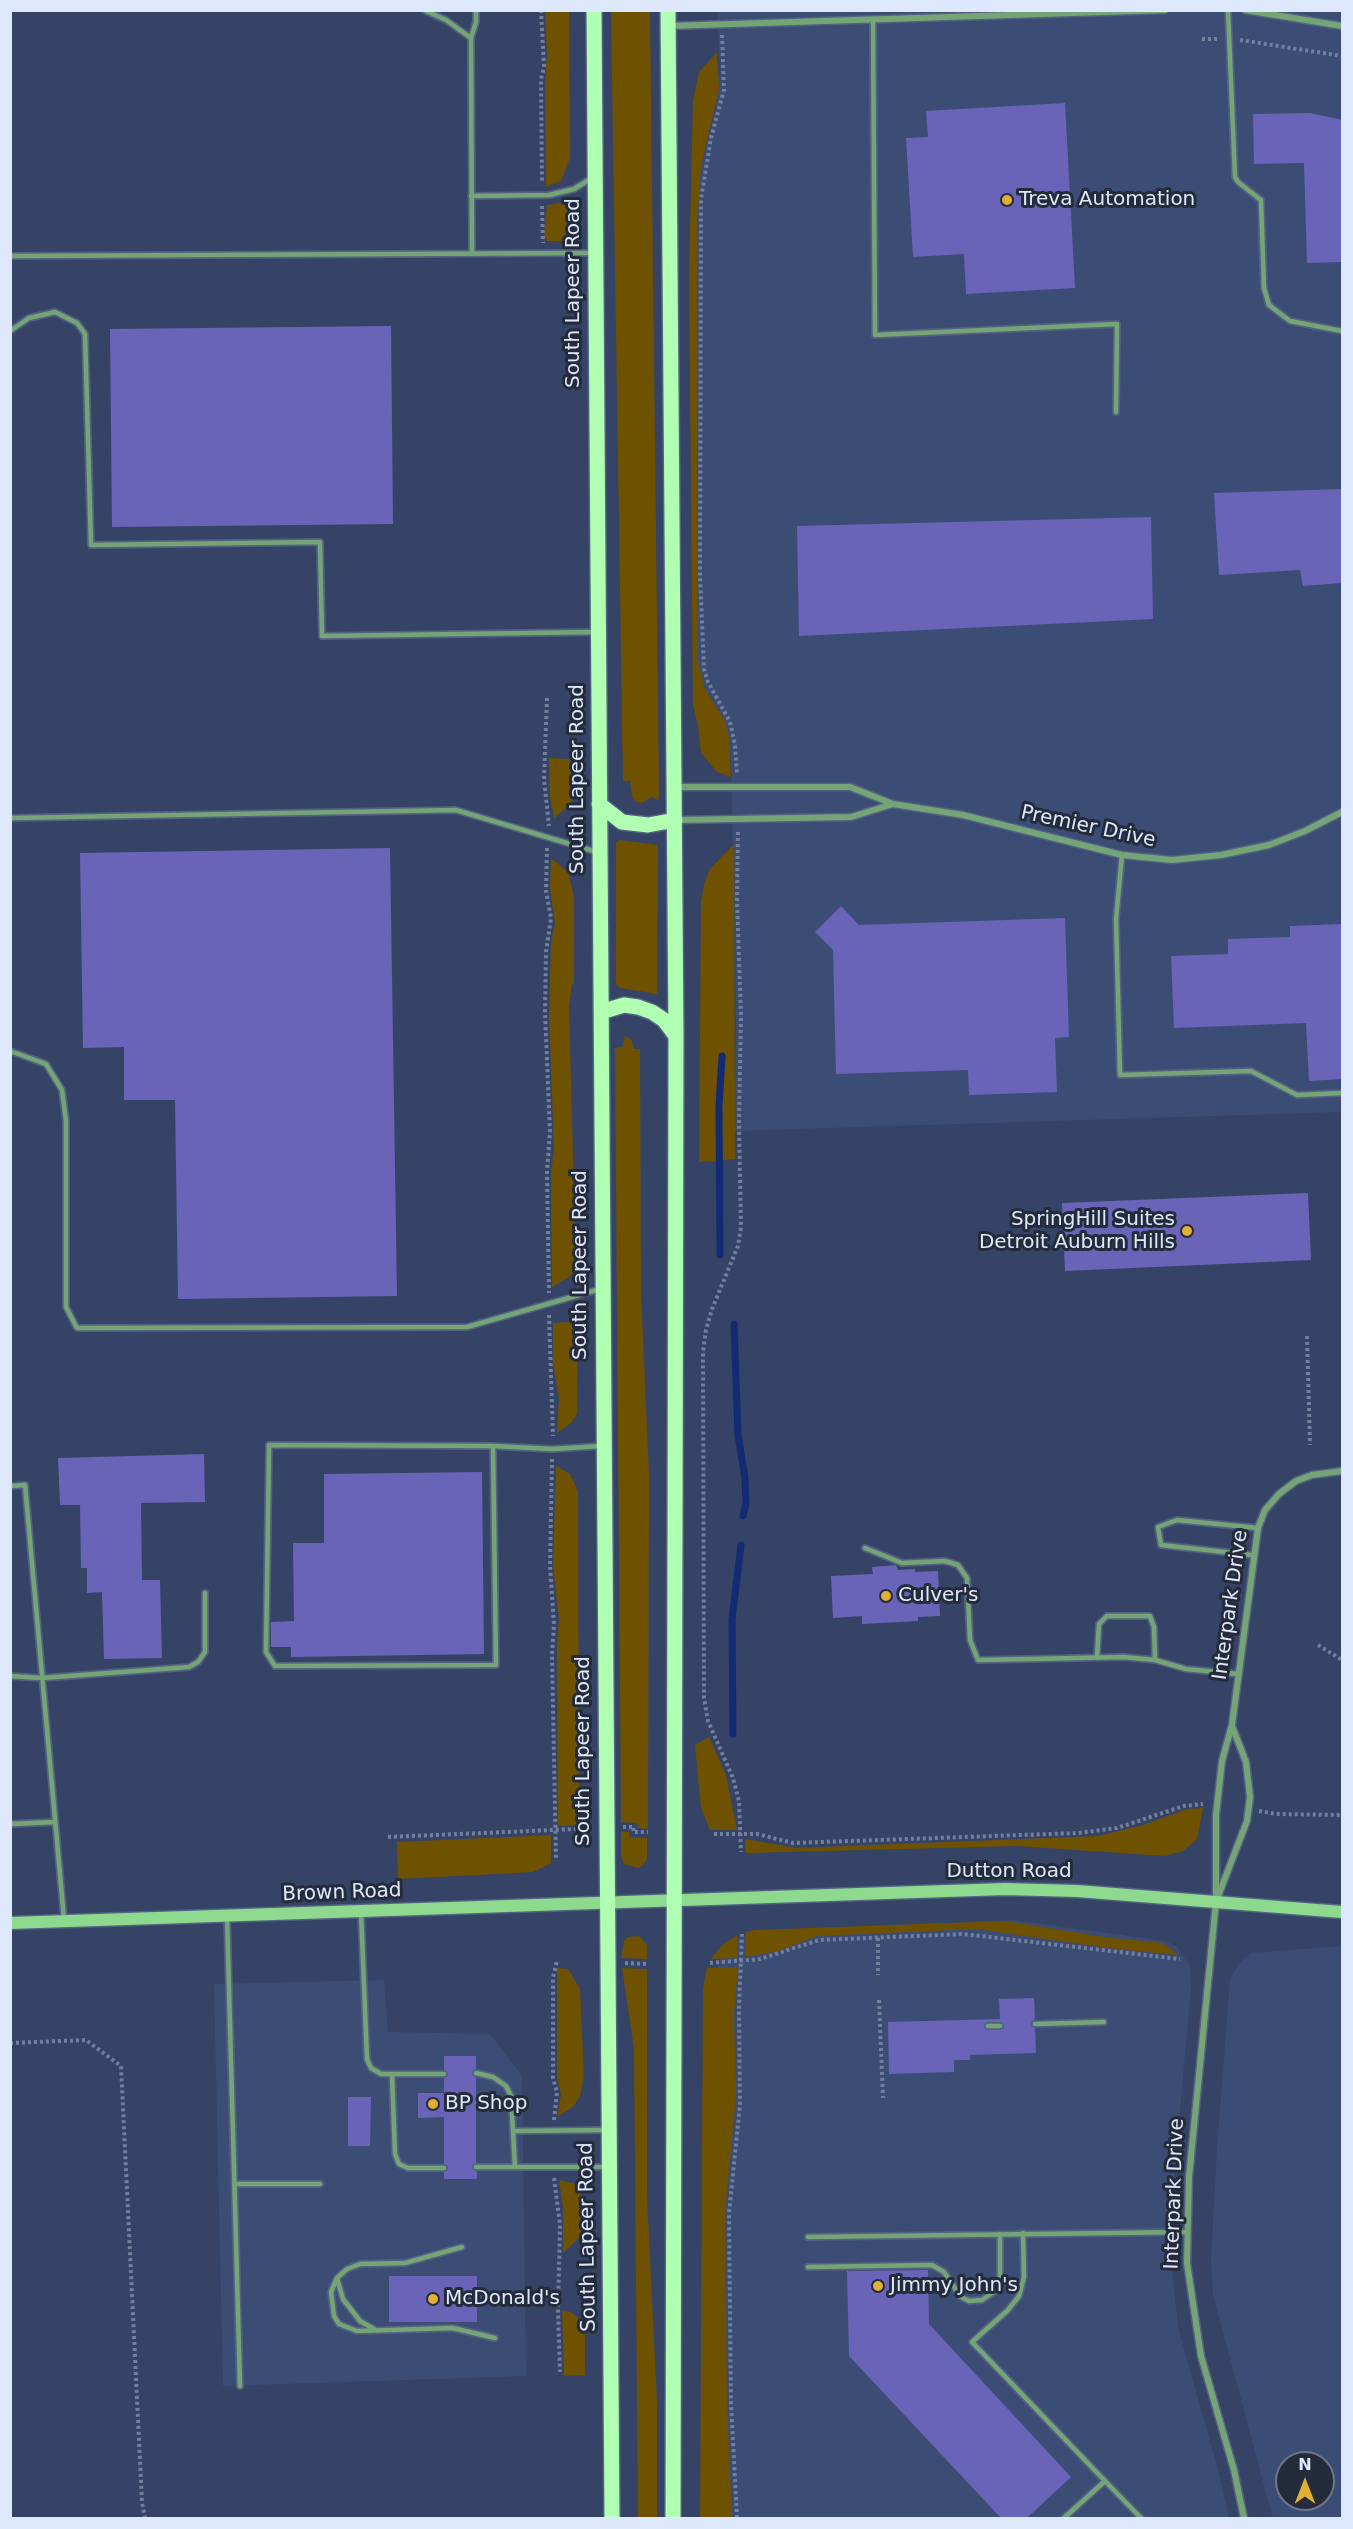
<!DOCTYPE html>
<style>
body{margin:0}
#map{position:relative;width:1353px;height:2529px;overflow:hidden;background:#354466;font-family:"DejaVu Sans",sans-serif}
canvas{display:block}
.frame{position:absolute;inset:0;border:12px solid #dee8fd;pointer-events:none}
.north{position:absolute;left:1275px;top:2451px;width:60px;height:60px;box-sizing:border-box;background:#242b3b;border:2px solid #6e7789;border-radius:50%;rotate:0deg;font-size:16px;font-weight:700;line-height:24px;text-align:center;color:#dee8fd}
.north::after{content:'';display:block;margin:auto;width:21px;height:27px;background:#e1af34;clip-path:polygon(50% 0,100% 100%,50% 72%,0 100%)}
</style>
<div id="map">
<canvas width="1353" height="2529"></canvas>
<div class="frame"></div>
<div class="north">N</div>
</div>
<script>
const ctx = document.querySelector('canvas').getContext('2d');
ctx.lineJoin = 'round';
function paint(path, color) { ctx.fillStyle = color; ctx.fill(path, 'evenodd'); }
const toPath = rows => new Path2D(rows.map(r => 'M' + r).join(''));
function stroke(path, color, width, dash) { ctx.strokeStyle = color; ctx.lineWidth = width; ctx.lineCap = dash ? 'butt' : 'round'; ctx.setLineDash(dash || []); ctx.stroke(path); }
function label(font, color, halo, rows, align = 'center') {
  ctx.font = font + ' "DejaVu Sans",sans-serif'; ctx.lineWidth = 6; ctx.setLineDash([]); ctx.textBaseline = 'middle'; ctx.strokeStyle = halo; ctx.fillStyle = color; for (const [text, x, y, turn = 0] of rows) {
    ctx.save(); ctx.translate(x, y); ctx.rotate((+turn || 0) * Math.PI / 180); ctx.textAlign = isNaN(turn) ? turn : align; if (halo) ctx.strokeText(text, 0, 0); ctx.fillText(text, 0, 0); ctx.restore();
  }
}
paint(toPath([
 [717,11,1342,11,1342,1112,734,1131,736,1020,731,757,724,719,705,689,700,674,697,658,696,577,697,227,701,166,716,107,720,70],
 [1013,1920,1165,1941,1177,1947,1190,1966,1191,1987,1174,2177,1171,2265,1179,2331,1218,2470,1229,2518,705,2518,711,1987,724,1948,736,1938,769,1930],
 [1342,1946,1342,2518,1273,2518,1213,2295,1211,2260,1217,2149,1230,1979,1239,1963,1251,1953],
 [1287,2463,1323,2463,1323,2499,1287,2499],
 [384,1980,388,2032,490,2034,522,2076,526,2376,223,2386,214,1984]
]), '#3b4d75');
paint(toPath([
 [545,11,569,11,570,158,561,181,546,187,545,81,547,55],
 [611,11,650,11,659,794,658,800,651,797,642,803,636,802,632,796,630,781,623,781],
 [717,52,719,90,701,166,697,227,697,658,705,689,724,719,729,736,731,777,717,772,701,753,698,726,693,705,689,276,693,101,699,72],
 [568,202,570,204,570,241,547,241,544,234,547,205],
 [549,758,569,759,577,771,575,795,570,805,554,818,550,797],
 [619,840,658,845,657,994,620,988,616,984,616,843],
 [734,844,735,1159,699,1162,701,903,704,884,710,869],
 [551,858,568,872,574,896,574,983,572,984,569,1007,576,1266,572,1275,552,1287,551,1172,554,1149,549,1013,551,943,555,924,550,888],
 [625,1036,631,1039,634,1049,640,1049,641,1291,649,1475,648,1829,638,1828,637,1823,621,1822,615,1048,622,1047],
 [569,1322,575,1326,578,1333,577,1413,572,1422,557,1433,559,1398,553,1363,553,1323],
 [556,1466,570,1474,578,1492,579,1808,577,1825,558,1826,557,1645,559,1618,553,1567],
 [709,1737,726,1775,737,1830,710,1830,701,1808,695,1745],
 [1203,1808,1197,1839,1183,1851,1165,1856,1017,1846,746,1853,745,1839,796,1848,1098,1836,1143,1825,1187,1809],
 [621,1832,629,1832,629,1837,647,1838,647,1859,643,1865,638,1868,624,1864,621,1857],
 [551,1835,551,1863,533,1872,398,1879,397,1842],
 [1005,1921,1111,1938,1156,1942,1166,1945,1178,1955,1108,1948,976,1929,817,1936,778,1951,746,1957,746,1932,755,1930],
 [737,1935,737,1958,711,1959,721,1946],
 [639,1936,647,1945,647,1959,621,1958,624,1941,628,1937],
 [738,1967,734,2014,736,2096,725,2213,727,2402,732,2518,700,2518,703,1988,707,1968],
 [557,1968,568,1969,580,1989,584,2076,580,2096,574,2106,557,2117,561,2095,557,2078],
 [622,1968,647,1969,647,2196,657,2402,657,2518,638,2518,634,2049],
 [559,2180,576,2184,584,2199,584,2226,580,2237,563,2253,563,2208],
 [562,2311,571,2312,583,2322,585,2331,585,2375,564,2376]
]), '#6e5202');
stroke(toPath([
 [720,1255,719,1106,722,1056],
 [734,1324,738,1435,745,1478,746,1504,743,1516],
 [733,1734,732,1619,741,1545]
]), '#122b73', 7);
paint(toPath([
 [1065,103,1075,288,966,294,964,254,913,257,906,138,928,137,926,111],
 [1310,113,1342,120,1342,262,1307,263,1304,163,1254,164,1253,114],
 [391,326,393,524,112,527,110,329],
 [1342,489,1342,583,1303,586,1300,570,1219,575,1214,493],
 [1151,517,1153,619,799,636,797,526],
 [390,848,397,1296,178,1299,175,1100,124,1100,124,1047,83,1048,80,853],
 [841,906,859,925,1065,918,1069,1037,1055,1038,1057,1092,969,1095,968,1070,836,1074,833,950,815,932],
 [1342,924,1342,1079,1309,1081,1306,1023,1174,1028,1171,956,1228,954,1228,939,1290,937,1290,926],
 [1308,1193,1311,1260,1065,1271,1062,1203],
 [204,1454,205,1502,141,1503,142,1580,160,1580,162,1658,104,1659,102,1592,87,1593,87,1568,81,1568,80,1505,60,1505,58,1458],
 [482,1472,484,1654,291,1657,291,1647,271,1647,271,1622,294,1621,293,1543,324,1543,324,1474],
 [896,1565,898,1570,915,1569,915,1572,938,1571,940,1616,918,1617,918,1621,862,1624,862,1616,833,1618,831,1576,873,1574,872,1567],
 [1034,1998,1035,2019,1031,2024,1035,2028,1036,2053,970,2055,970,2060,954,2060,954,2072,889,2074,888,2022,1000,2019,999,1999],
 [444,2056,476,2056,476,2069,472,2073,476,2078,476,2163,472,2168,477,2172,477,2179,444,2179,444,2172,448,2167,444,2164,444,2117,418,2118,418,2093,444,2093,444,2079,448,2073,444,2070],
 [348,2097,371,2097,370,2146,348,2146],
 [928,2270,929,2324,1071,2477,1027,2518,1001,2518,849,2356,847,2271],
 [389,2276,477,2276,477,2322,389,2322]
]), '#6a64b8');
const lane = toPath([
 [424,10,446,20,471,38,476,22,476,10],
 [1228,10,1235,177,1238,182,1261,200,1264,288,1269,305,1290,321,1342,331],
 [873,19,875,335,1117,324,1116,412],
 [471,38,472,253],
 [471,196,549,195,574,189,592,178],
 [10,256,593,253],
 [10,331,29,318,55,312,77,323,85,334,91,545,320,542,322,636,596,632],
 [10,818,456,810,597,852],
 [1122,855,1116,919,1120,1075,1251,1071,1297,1095,1342,1093],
 [10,1051,46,1064,62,1090,66,1121,66,1307,77,1328,467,1327,600,1289],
 [493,1446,496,1665,275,1666,266,1652,269,1445,493,1446,553,1449,600,1446],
 [10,1486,25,1485,64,1919],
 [865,1548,902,1563,945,1561,958,1565,967,1578,970,1640,978,1660,1124,1657,1155,1660,1186,1669,1238,1674],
 [1252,1555,1161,1545,1158,1527,1177,1520,1258,1528],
 [1097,1656,1099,1624,1107,1616,1150,1616,1154,1627,1155,1660],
 [10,1676,42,1678,189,1667,198,1662,205,1652,205,1593],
 [10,1824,55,1822],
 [361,1912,367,2059,371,2068,381,2074,444,2074],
 [227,1917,240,2386],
 [1035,2024,1104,2022],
 [988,2026,1000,2026],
 [476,2073,493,2077,506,2086,511,2096,515,2167,476,2167],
 [392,2074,395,2154,399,2164,408,2168,444,2168],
 [514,2131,605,2130],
 [515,2167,608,2167],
 [235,2184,320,2184],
 [1023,2233,1024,2277,1019,2296,1008,2310,972,2342,1105,2481,1064,2518],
 [808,2237,1187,2232],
 [462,2247,405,2263,360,2264,347,2269,337,2278,331,2292,334,2316,339,2324,357,2331,453,2328,495,2338],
 [808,2267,932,2265,944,2272,961,2297,969,2301,982,2300,995,2291,1000,2282,1000,2234],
 [337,2278,343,2299,360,2321,374,2329],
 [1105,2481,1141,2518]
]);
const street = toPath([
 [1245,10,1342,26],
 [669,26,1165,10],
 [674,787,850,787,893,804,963,815,1122,855,1172,860,1221,855,1269,845,1305,831,1342,812],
 [675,820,851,817,893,804],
 [1217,1899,1247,1821,1250,1797,1246,1762,1232,1726],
 [1244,2518,1234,2470,1201,2356,1187,2263,1189,2177,1216,1902,1216,1815,1222,1761,1232,1725,1258,1528,1265,1510,1279,1494,1296,1481,1312,1475,1342,1471]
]);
const secondary = toPath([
 [10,1923,1005,1889,1077,1891,1342,1912]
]);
const primary = toPath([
 [594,10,612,2518],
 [668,10,676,1036,673,2518],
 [599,804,622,822,648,825,675,820],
 [601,1012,624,1005,638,1007,652,1012,664,1020,676,1036]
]);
stroke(lane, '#536281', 8);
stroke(street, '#536281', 9);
stroke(secondary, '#536281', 15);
stroke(primary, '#536281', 18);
stroke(toPath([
 [541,10,544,67,541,79,542,183],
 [722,35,724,90,711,138,701,199,700,577,704,669,708,682,730,722,735,745,737,774],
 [1202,39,1217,39],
 [1240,40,1342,56],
 [542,206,543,243],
 [547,698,544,779,549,826],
 [738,832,737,899,741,1016,739,1123,741,1227,738,1246,712,1309,706,1330,703,1353,704,1698,708,1721,733,1778,739,1801,741,1852],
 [547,848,546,891,551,918,546,952,545,1013,550,1132,547,1172,549,1293],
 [549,1315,553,1436],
 [1307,1336,1310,1445],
 [552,1459,550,1566,554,1625,552,1654,556,1859],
 [1318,1645,1342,1660],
 [1259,1811,1276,1814,1342,1815],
 [623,1827,634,1827,633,1832,648,1832],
 [714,1834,757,1834,793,1843,1078,1833,1117,1828,1184,1806,1203,1804],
 [388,1837,576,1829],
 [878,1938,878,1975],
 [625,1963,647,1964],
 [710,1963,760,1959,819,1940,963,1934,1180,1959],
 [879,2000,883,2098],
 [10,2043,86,2040,121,2066,142,2502,145,2518],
 [554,2120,557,2092,553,2078,553,1978,557,1960],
 [554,2178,560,2225,558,2310,560,2372],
 [737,2518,731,2403,729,2213,740,2105,739,2008,742,1934]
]), '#727f9d', 4, [3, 3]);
stroke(lane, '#75a576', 4.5);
stroke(street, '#75a576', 6);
stroke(secondary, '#8dda8f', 12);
stroke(primary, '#b0feb1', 15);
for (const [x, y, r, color] of [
 [1007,200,6,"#e1af34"],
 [1187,1231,6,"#e1af34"],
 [886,1596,6,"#e1af34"],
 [433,2104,6,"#e1af34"],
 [878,2286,6,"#e1af34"],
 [433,2299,6,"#e1af34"]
]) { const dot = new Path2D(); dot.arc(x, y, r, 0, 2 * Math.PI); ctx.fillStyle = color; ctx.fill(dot); stroke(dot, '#242b3b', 2); }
label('20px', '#dee8fd', '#242b3b', [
 ["Treva Automation",1019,200],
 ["SpringHill Suites",1175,1220,"right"],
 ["Detroit Auburn Hills",1175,1243,"right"],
 ["Culver's",898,1596],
 ["BP Shop",445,2104],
 ["Jimmy John's",890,2286],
 ["McDonald's",445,2299]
], 'left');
label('20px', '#dee8fd', '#242b3b', [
 ["South Lapeer Road",574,293,-90],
 ["South Lapeer Road",578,779,-90],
 ["Premier Drive",1088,827,12],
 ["South Lapeer Road",581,1265,-90],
 ["Interpark Drive",1231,1605,-82],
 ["South Lapeer Road",584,1751,-90],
 ["Dutton Road",1009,1872],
 ["Brown Road",342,1893,-2],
 ["Interpark Drive",1175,2194,-88],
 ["South Lapeer Road",588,2237,-91]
]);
</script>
